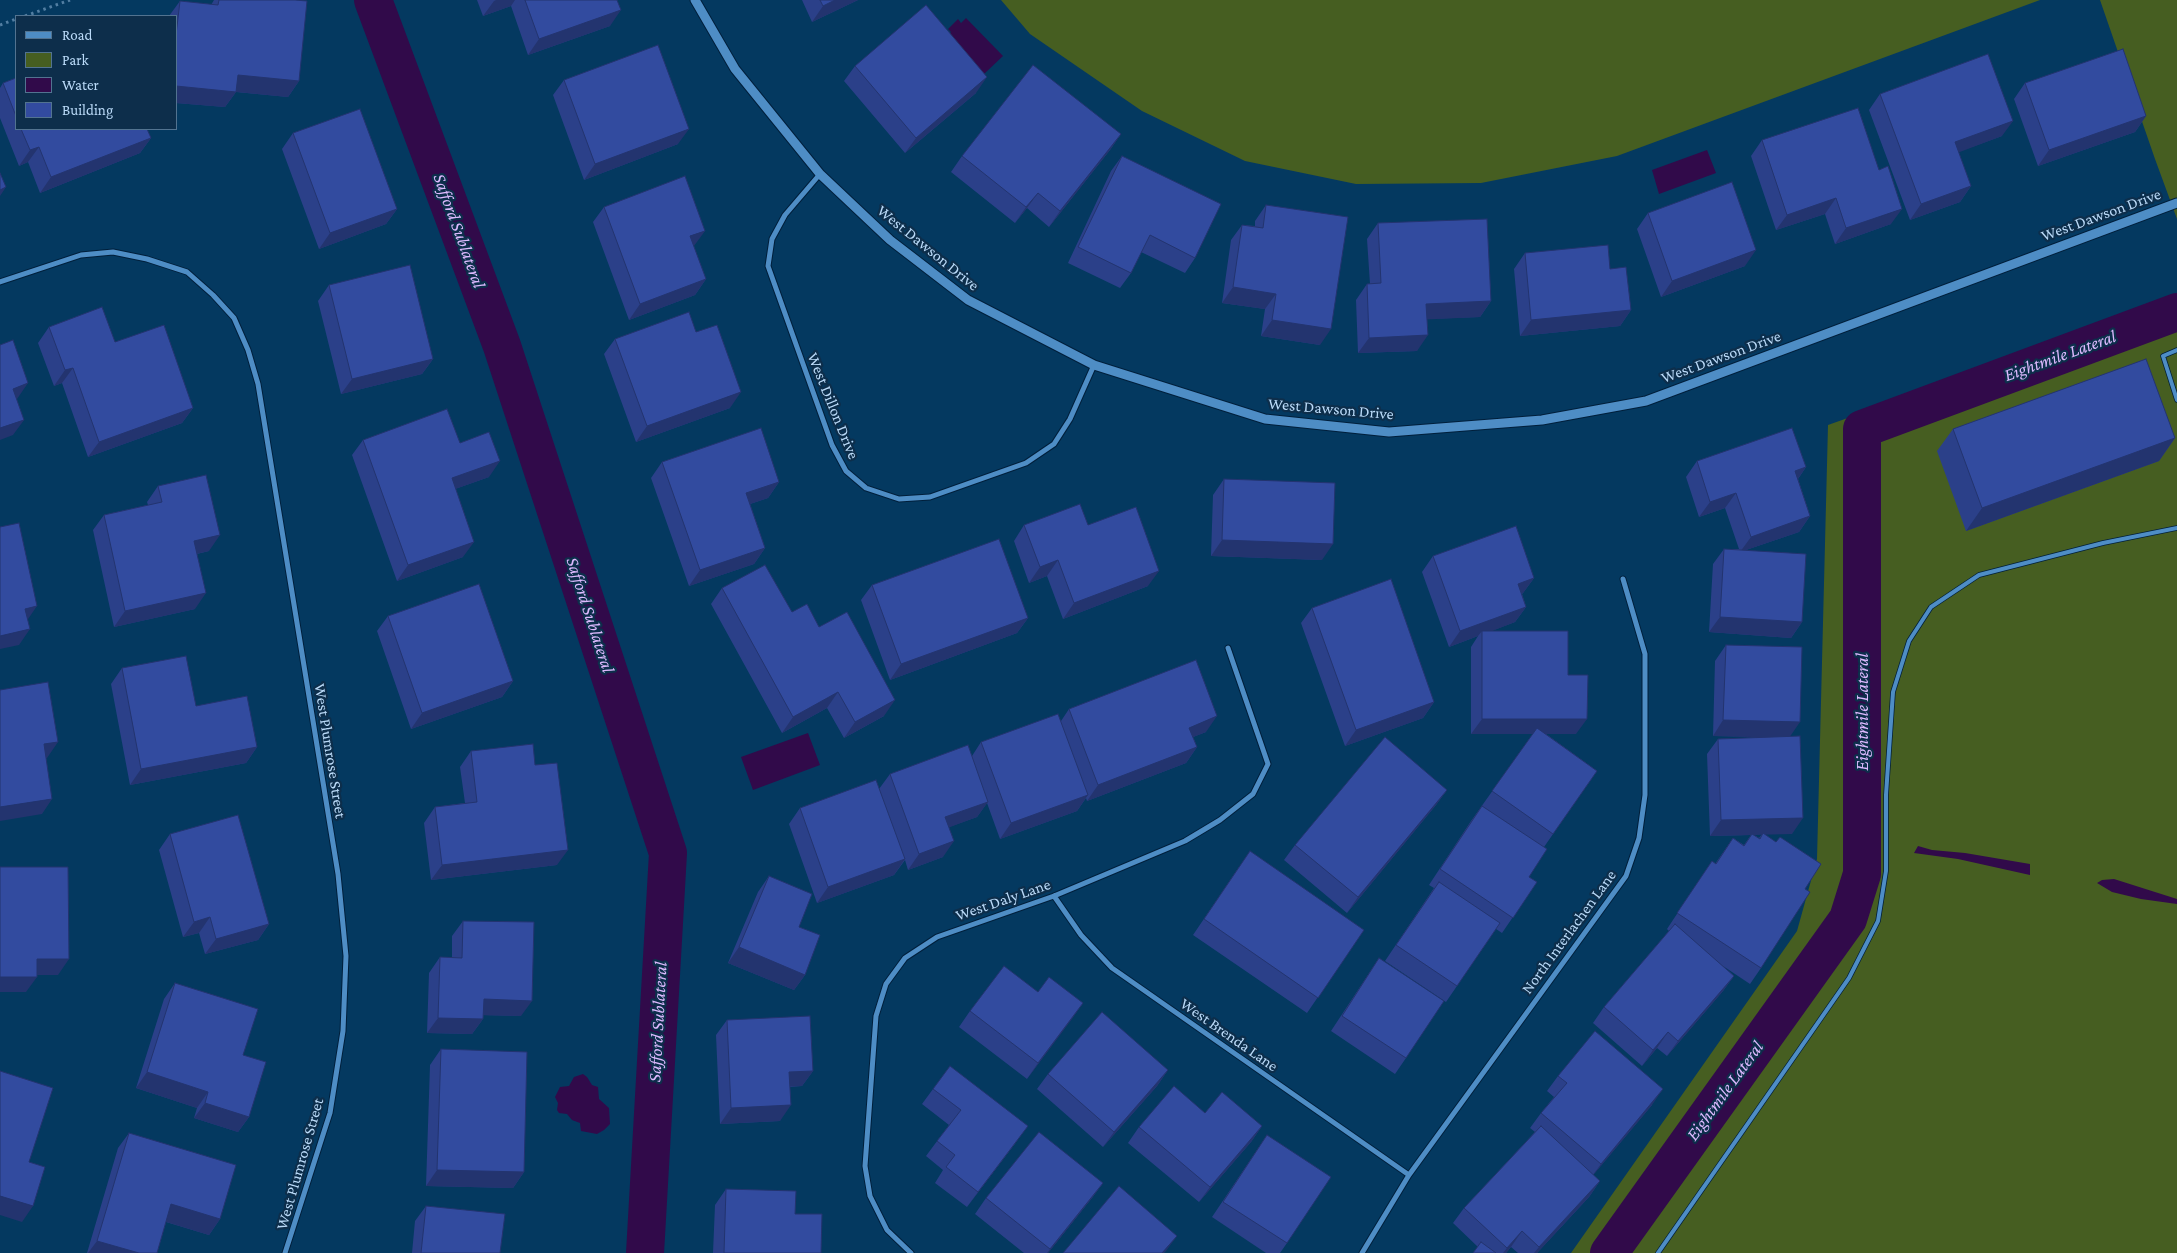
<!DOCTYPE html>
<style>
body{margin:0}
#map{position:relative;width:2177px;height:1253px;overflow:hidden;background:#043960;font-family:"Crimson Pro",serif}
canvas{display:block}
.legend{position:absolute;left:15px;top:15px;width:162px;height:115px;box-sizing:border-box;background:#0d2e4b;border:1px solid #527390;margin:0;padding:6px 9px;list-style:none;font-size:15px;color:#badaf8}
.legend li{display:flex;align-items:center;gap:10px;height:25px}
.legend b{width:25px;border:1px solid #527390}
</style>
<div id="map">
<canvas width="2177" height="1253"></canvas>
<ul class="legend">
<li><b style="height:6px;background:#4e8dc5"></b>Road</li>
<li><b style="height:14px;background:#465e21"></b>Park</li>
<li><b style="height:14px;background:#310a4a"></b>Water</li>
<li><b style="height:14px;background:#324b9f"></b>Building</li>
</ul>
</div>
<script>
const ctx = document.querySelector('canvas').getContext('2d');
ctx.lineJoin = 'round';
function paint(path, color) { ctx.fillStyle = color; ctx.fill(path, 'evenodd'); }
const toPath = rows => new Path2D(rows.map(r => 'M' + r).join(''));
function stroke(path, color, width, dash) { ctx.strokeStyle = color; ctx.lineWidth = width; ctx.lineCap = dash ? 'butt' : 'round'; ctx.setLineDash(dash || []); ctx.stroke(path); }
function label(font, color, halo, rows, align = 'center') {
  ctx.font = font + ' "Crimson Pro",serif'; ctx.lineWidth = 4.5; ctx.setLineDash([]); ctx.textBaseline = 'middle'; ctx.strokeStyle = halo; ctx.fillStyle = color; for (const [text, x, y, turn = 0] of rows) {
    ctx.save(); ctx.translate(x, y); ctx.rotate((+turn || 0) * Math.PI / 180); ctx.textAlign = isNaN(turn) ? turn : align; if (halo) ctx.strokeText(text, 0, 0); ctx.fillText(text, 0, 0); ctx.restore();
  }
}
paint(toPath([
 [1001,0,2040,0,1617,156,1481,183,1356,184,1245,161,1142,111,1030,34],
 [2100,0,2177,0,2177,219,2155,159],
 [2177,301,2177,1253,1571,1253,1797,931,1817,859,1828,425]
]), '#465e21');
paint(toPath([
 [966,18,1003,56,984,74,948,36,951,32,948,29,958,19,961,23],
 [1707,150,1716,173,1659,194,1652,170],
 [808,733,820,765,753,790,741,757],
 [1918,846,1932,850,1965,853,2030,864,2030,875,1958,859,1914,853],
 [2114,879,2177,899,2177,904,2141,899,2112,892,2097,883,2102,880],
 [583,1074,587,1077,592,1085,598,1087,599,1099,609,1108,610,1124,604,1130,597,1134,581,1131,580,1123,572,1120,567,1114,559,1113,557,1110,558,1103,555,1097,560,1087,569,1086,574,1077]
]), '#310a4a');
stroke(toPath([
 [373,0,502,346,668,853,645,1253],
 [1609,1253,1848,919,1862,874,1862,429,2177,312]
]), '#310a4a', 38);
const service = toPath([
 [2177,350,2163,356,2177,400],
 [1658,1253,1849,978,1878,921,1886,871,1886,795,1893,692,1909,641,1931,607,1979,575,2103,543,2177,528]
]);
const minor = toPath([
 [820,174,785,215,772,239,768,266,832,445,846,471,866,488,899,499,930,497,1026,463,1054,444,1070,419,1094,365],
 [0,282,81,255,113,252,147,259,187,272,213,295,234,318,248,350,258,384,338,874,346,956,343,1031,330,1113,285,1253],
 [1054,896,1081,935,1112,968,1409,1175],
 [911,1253,887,1230,870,1196,865,1166,876,1016,886,984,905,958,937,937,1054,896,1185,841,1220,820,1253,794,1268,764,1228,648],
 [1362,1253,1409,1175,1626,876,1639,838,1645,795,1645,654,1623,579]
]);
const tertiary = toPath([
 [695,0,735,69,820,174,890,240,968,300,1094,365,1265,419,1389,432,1542,420,1646,401,2177,203]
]);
stroke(service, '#001f3b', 5.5);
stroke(minor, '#001f3b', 7);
stroke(tertiary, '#001f3b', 11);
stroke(toPath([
 [25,16,70,0],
 [0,25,16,19]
]), '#527ea2', 3, [2.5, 4]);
stroke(service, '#4e8dc5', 4);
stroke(minor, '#4e8dc5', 5);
stroke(tertiary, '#4e8dc5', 9);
paint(toPath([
 [214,0,295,0,299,81,288,97,236,92,225,107,176,103,176,16,169,16,180,1,211,5],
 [477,0,617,0,610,26,528,55,511,6,483,16],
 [802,0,858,0,812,22],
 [855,66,976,93,905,153,844,81],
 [16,78,16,129,147,129,151,138,140,153,40,193,28,162,19,166,0,118,0,88,3,83],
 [564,80,678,144,584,180,553,95],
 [2025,83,2146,116,2135,132,2038,166,2014,99],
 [1880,94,2002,136,1958,152,1971,186,1960,202,1910,220,1869,110],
 [293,133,397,209,386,224,319,249,282,149],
 [1121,134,1110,150,1049,227,1027,208,1015,223,951,172,962,156],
 [1762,140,1891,224,1835,244,1825,214,1776,230,1751,156],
 [1122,156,1195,258,1185,273,1141,252,1131,273,1120,288,1068,263,1111,171],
 [1266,205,1320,345,1261,336,1265,309,1222,303,1231,240,1242,225,1255,226,1255,221],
 [604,207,706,279,695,295,629,320,593,222],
 [1648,213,1745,266,1661,297,1637,229],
 [1378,223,1491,301,1480,317,1427,319,1417,351,1358,353,1356,300,1367,284,1370,284,1367,239],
 [1525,253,1610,269,1631,310,1620,326,1520,336,1514,269],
 [329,285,433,359,422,374,341,394,318,301],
 [49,327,115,342,193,408,182,423,88,457,62,383,54,386,38,343],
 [615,339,730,408,636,442,604,354],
 [1953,429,2175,438,2159,461,1966,531,1937,451],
 [363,440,460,443,489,477,455,489,463,557,397,581,352,455],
 [1697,461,1806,467,1798,479,1810,516,1799,532,1746,550,1802,622,1791,638,1709,632,1713,564,1724,549,1739,549,1725,508,1699,517,1686,477],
 [662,462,779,482,768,498,750,504,765,548,754,564,689,586,651,478],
 [1224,479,1322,560,1211,556,1213,495],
 [158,486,209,551,197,554,195,609,114,627,93,530,104,515,148,505,147,502],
 [1024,525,1088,525,1148,586,1063,619,1047,576,1029,583,1014,541],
 [1433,556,1534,578,1523,593,1522,594,1526,607,1515,622,1491,631,1568,675,1576,734,1546,734,1597,771,1544,847,1529,877,1537,882,1502,933,1496,929,1446,1002,1385,961,1434,888,1429,885,1471,821,1533,734,1471,734,1471,647,1478,636,1449,647,1422,572],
 [872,585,1028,618,1017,633,890,680,861,600],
 [722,588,792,612,819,627,884,716,844,738,827,708,782,733,711,604],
 [1312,608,1434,702,1423,718,1345,746,1301,623],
 [388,616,513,681,502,697,411,729,377,631],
 [1726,645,1790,737,1792,834,1764,834,1805,889,1761,968,1750,984,1723,966,1734,976,1723,991,1667,1056,1657,1048,1642,1066,1593,1023,1604,1007,1669,931,1667,929,1712,861,1715,864,1733,838,1744,845,1751,835,1710,836,1707,754,1718,739,1768,737,1713,736,1715,661],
 [1762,834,1759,838,1754,835],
 [122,668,196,706,257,747,246,763,130,785,111,684],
 [1069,709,1206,732,1193,737,1197,747,1186,763,1087,801,1086,798,1077,811,1000,839,987,803,977,817,949,827,943,857,908,870,905,860,894,875,817,903,789,824,800,808,879,789,890,774,972,756,981,742,1061,721],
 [471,751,535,765,557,865,431,880,424,823,435,807,465,803,460,767],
 [1447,790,1436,805,1347,913,1284,860,1295,845],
 [170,834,269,924,258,940,205,954,199,933,183,937,159,850],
 [1239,867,1364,930,1307,1013,1193,935],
 [769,876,799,927,805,975,794,990,728,963,758,892],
 [463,921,521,1016,483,1015,483,1019,472,1034,427,1033,429,973,440,957,452,957,452,936],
 [1379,958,1406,1058,1395,1074,1331,1031],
 [175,983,249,1117,238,1132,194,1118,197,1108,136,1088,164,999],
 [1038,992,1083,1003,1027,1079,959,1027,970,1011],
 [727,1020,813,1071,802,1086,790,1087,780,1121,720,1124,716,1035],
 [441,1049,524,1172,513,1188,426,1186,430,1065],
 [1168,1070,1157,1086,1103,1147,1037,1089,1048,1074],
 [1558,1076,1652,1105,1593,1175,1600,1181,1589,1197,1537,1253,1518,1253,1511,1247,1506,1253,1473,1253,1478,1247,1453,1223,1464,1208,1535,1132,1530,1128,1541,1113,1554,1097,1547,1091],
 [933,1089,1017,1141,967,1207,935,1183,943,1170,926,1156,949,1125,922,1104],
 [1205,1113,1262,1126,1251,1142,1199,1202,1128,1143,1139,1127],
 [129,1133,220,1219,209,1235,166,1222,157,1253,87,1253,118,1148],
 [1267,1135,1287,1243,1280,1253,1266,1253,1212,1217],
 [1103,1183,1092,1198,1048,1253,1024,1253,975,1214,986,1198],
 [726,1189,795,1214,821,1253,713,1253,715,1205],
 [426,1206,500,1253,412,1253,415,1221]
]), '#2b4089');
paint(toPath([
 [496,0,515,0,511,6,483,16,494,1],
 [835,0,858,0,812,22,823,6],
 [621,10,610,26,528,55,539,39],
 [238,75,299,81,288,97,227,91],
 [987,77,976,93,905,153,916,138],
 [176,86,236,92,225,107,176,103],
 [2146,116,2135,132,2038,166,2049,150],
 [2013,121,2002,136,1944,158,1955,142],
 [689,129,678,144,584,180,595,164],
 [1121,134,1110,150,1049,227,1060,211],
 [151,138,140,153,40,193,51,177],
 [39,147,28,162,19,166,30,150],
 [1971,186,1960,202,1910,220,1921,204],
 [6,187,0,196,0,190],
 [1038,193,1027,208,1015,223,1026,207],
 [1836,198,1825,214,1776,230,1787,215],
 [397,209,386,224,319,249,330,233],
 [1902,209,1891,224,1835,244,1846,228],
 [705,231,694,246,679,252,690,236],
 [1756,250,1745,266,1661,297,1672,281],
 [706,279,695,295,629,320,640,304],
 [1233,287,1276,294,1265,309,1222,303],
 [1491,301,1480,317,1415,320,1426,304],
 [1631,310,1620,326,1520,336,1531,320],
 [1272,320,1331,329,1320,345,1261,336],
 [1428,335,1417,351,1358,353,1369,338],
 [433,359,422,374,341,394,352,379],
 [73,368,62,383,54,386,65,370],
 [28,383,17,399,2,405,13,389],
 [741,392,730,408,636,442,647,426],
 [193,408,182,423,88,457,99,442],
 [24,420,13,435,0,440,0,428],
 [2175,438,2159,461,1966,531,1982,508],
 [500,461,489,477,441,494,452,478],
 [1806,467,1795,483,1795,471],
 [779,482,768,498,735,509,746,493],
 [1736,493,1725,508,1699,517,1710,502],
 [1810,516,1799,532,1740,552,1751,537],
 [220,535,209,551,183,557,194,541],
 [1222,540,1333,544,1322,560,1211,556],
 [474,542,463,557,397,581,408,565],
 [765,548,754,564,689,586,700,570],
 [1058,560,1047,576,1029,583,1040,567],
 [1159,571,1148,586,1063,619,1074,603],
 [1534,578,1523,593,1507,599,1518,584],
 [206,593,195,609,114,627,125,611],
 [37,606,26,622,25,609],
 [1526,607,1515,622,1482,635,1482,631,1478,636,1449,647,1460,631],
 [1720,617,1802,622,1791,638,1709,632],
 [1028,618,1017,633,890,680,901,664],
 [30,629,19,645,0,649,0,636],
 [513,681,502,697,411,729,422,713],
 [838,692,827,708,782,733,793,717],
 [895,700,884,716,844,738,855,722],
 [1434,702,1423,718,1345,746,1356,730],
 [1217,716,1206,732,1178,743,1189,728],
 [1482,719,1587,719,1576,734,1471,734],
 [1723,720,1800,722,1789,738,1713,736],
 [58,742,47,758,33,760,44,744],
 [257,747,246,763,130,785,141,769],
 [1197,747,1186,763,1087,801,1098,785],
 [1447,790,1436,805,1347,913,1358,897],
 [1088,795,1077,811,1000,839,1011,823],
 [52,799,42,814,0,821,0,807],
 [988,802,977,817,934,833,945,817],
 [1803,818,1792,834,1710,836,1721,820],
 [954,841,943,857,908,870,919,854],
 [568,850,557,865,431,880,442,865],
 [905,859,894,875,817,903,828,887],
 [210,917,199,933,183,937,194,922],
 [269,924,258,940,205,954,216,939],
 [739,947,805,975,794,990,728,963],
 [37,959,69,959,58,975,26,975],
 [1734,976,1723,991,1667,1056,1678,1041],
 [0,977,37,977,26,992,0,992],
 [484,999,532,1001,521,1016,473,1015],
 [1083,1003,1072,1019,1027,1079,1038,1063],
 [438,1018,483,1019,472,1034,427,1033],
 [1668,1032,1657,1048,1642,1066,1653,1050],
 [1168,1070,1157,1086,1103,1147,1114,1132],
 [813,1071,802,1086,778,1087,789,1072],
 [147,1072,208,1092,197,1108,136,1088],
 [1663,1089,1652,1105,1590,1179,1601,1164],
 [205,1103,249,1117,238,1132,194,1118],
 [791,1105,780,1121,720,1124,731,1108],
 [1028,1126,1017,1141,967,1207,978,1192],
 [1262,1126,1251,1142,1199,1202,1210,1187],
 [437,1170,524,1172,513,1188,426,1186],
 [1600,1181,1589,1197,1537,1253,1534,1253,1539,1247],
 [1103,1183,1092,1198,1048,1253,1047,1253],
 [0,1196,33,1206,22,1222,0,1215],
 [171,1204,220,1219,209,1235,160,1220],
 [1522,1231,1511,1247,1506,1253,1503,1253,1507,1248],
 [1177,1236,1166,1251,1164,1253,1162,1253],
 [97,1241,139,1253,88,1253]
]), '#23346f');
const building = toPath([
 [219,0,295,0,307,1,299,81,238,75,236,92,176,86,176,35,180,1,218,5,219,0],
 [525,0,617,0,621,10,539,39,525,0],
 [820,0,835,0,823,6,820,0],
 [926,5,987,77,916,138,855,66,926,5],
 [658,45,689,129,595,164,564,80,658,45],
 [2123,49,2146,116,2049,150,2025,83,2123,49],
 [1988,54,2013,121,1955,142,1971,186,1921,204,1880,94,1988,54],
 [1033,65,1121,134,1060,211,1038,193,1026,207,962,156,1033,65],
 [16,78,16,116,3,83,16,78],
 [1858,108,1879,170,1888,166,1902,209,1846,228,1836,198,1787,215,1762,140,1858,108],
 [360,109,397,209,330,233,293,133,360,109],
 [21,129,147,129,151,138,51,177,39,147,30,150,21,129],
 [1122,156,1221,204,1195,258,1150,235,1131,273,1078,247,1122,156],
 [0,173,6,187,0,190,0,173],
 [685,176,705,231,690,236,706,279,640,304,604,207,685,176],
 [1732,182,1756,250,1672,281,1648,213,1732,182],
 [1266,205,1348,217,1331,329,1272,320,1276,294,1233,287,1242,225,1263,228,1266,205],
 [1487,219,1491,301,1426,304,1428,335,1369,338,1367,284,1381,283,1378,223,1487,219],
 [1608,245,1610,269,1626,267,1631,310,1531,320,1525,253,1608,245],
 [410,265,433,359,352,379,329,285,410,265],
 [102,307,115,342,164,325,193,408,99,442,73,368,65,370,49,327,102,307],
 [689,312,696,332,717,325,741,392,647,426,615,339,689,312],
 [13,340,28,383,13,389,24,420,0,428,0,345,13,340],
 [2146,359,2175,438,1982,508,1953,429,2146,359],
 [447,409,460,443,489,432,500,461,452,478,474,542,408,565,363,440,447,409],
 [761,428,779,482,746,493,765,548,700,570,662,462,761,428],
 [1792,428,1806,467,1795,471,1810,516,1751,537,1736,493,1710,502,1697,461,1792,428],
 [206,475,220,535,194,541,206,593,125,611,104,515,162,502,158,486,206,475],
 [1224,479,1335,483,1333,544,1222,540,1224,479],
 [1080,504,1088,525,1136,507,1159,571,1074,603,1058,560,1040,567,1024,525,1080,504],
 [19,523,37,606,25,609,30,629,0,636,0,527,19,523],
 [1516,526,1534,578,1518,584,1526,607,1460,631,1433,556,1516,526],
 [999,539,1028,618,901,664,872,585,999,539],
 [1724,549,1806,554,1802,622,1720,617,1724,549],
 [765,565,792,612,807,604,819,627,847,612,895,700,855,722,838,692,793,717,722,588,765,565],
 [1391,579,1434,702,1356,730,1312,608,1391,579],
 [479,584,513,681,422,713,388,616,479,584],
 [1482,631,1568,631,1568,675,1588,675,1587,719,1482,719,1482,631],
 [1726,645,1802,647,1800,722,1723,720,1726,645],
 [186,656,196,706,247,696,257,747,141,769,122,668,186,656],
 [1196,660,1217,716,1189,728,1197,747,1098,785,1069,709,1196,660],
 [48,682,58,742,44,744,52,799,0,807,0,690,48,682],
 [1058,714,1088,795,1011,823,981,742,1058,714],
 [1537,728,1597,771,1553,834,1492,791,1537,728],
 [1800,736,1803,818,1721,820,1718,739,1800,736],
 [1385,737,1447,790,1358,897,1295,845,1385,737],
 [533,744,535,765,557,763,568,850,442,865,435,807,477,802,471,751,533,744],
 [968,745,988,802,945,817,954,841,919,854,890,774,968,745],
 [876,780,905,859,828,887,800,808,876,780],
 [1482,806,1547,849,1529,877,1537,882,1513,918,1440,869,1482,806],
 [238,815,269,924,216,939,210,917,194,922,170,834,238,815],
 [1763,833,1776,842,1780,837,1821,864,1805,889,1810,892,1761,968,1677,913,1712,861,1716,864,1733,838,1744,846,1752,834,1760,839,1763,833],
 [1250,851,1364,930,1318,998,1204,919,1250,851],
 [0,867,68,867,69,959,37,959,37,977,0,977,0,867],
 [769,876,812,894,799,927,820,935,805,975,739,947,769,876],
 [1439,882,1500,923,1457,986,1396,945,1439,882],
 [463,921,534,922,532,1001,484,999,483,1019,438,1018,440,957,462,958,463,921],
 [1675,924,1734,976,1678,1041,1668,1032,1653,1050,1604,1007,1675,924],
 [1379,958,1444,1001,1406,1058,1342,1016,1379,958],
 [1004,966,1038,992,1049,977,1083,1003,1038,1063,970,1011,1004,966],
 [175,983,258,1009,243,1055,266,1062,249,1117,205,1103,208,1092,147,1072,175,983],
 [1102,1012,1168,1070,1114,1132,1048,1074,1102,1012],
 [810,1016,813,1071,789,1072,791,1105,731,1108,727,1020,810,1016],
 [1595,1031,1663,1089,1601,1164,1541,1113,1567,1083,1558,1076,1595,1031],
 [441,1049,527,1052,524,1172,437,1170,441,1049],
 [950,1066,1028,1126,978,1192,946,1167,955,1155,937,1141,961,1110,933,1089,950,1066],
 [0,1071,53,1088,29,1162,45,1167,33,1206,0,1196,0,1071],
 [1174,1086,1205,1113,1222,1092,1262,1126,1210,1187,1139,1127,1174,1086],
 [1541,1126,1600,1181,1539,1247,1522,1231,1507,1248,1464,1208,1541,1126],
 [1039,1132,1103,1183,1050,1249,986,1198,1039,1132],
 [129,1133,236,1165,220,1219,171,1204,157,1253,139,1253,97,1241,129,1133],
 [1267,1135,1331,1177,1287,1243,1223,1202,1267,1135],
 [1119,1186,1177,1236,1162,1253,1063,1253,1119,1186],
 [726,1189,796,1191,795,1214,822,1214,821,1253,724,1253,726,1189],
 [426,1206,505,1214,500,1253,421,1253,426,1206],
 [1481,1242,1496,1253,1473,1253,1481,1242]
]);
paint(building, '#324b9f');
stroke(building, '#23346f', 1);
label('16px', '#badaf8', '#0d2e4b', [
 ["West Dawson Drive",2101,215,-20],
 ["West Dawson Drive",928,248,39],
 ["West Dawson Drive",1721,357,-20],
 ["West Dillon Drive",833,406,68],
 ["West Dawson Drive",1331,409,5],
 ["West Plumrose Street",330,751,81],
 ["West Daly Lane",1003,900,-19],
 ["North Interlachen Lane",1569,932,-54],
 ["West Brenda Lane",1229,1035,35],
 ["West Plumrose Street",300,1164,-74]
]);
label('italic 18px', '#ddb9fe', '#0d2e4b', [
 ["Safford Sublateral",459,231,70],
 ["Eightmile Lateral",2060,356,-20],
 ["Safford Sublateral",590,615,72],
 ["Eightmile Lateral",1862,712,-90],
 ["Safford Sublateral",658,1022,-87],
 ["Eightmile Lateral",1725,1091,-54]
]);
</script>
